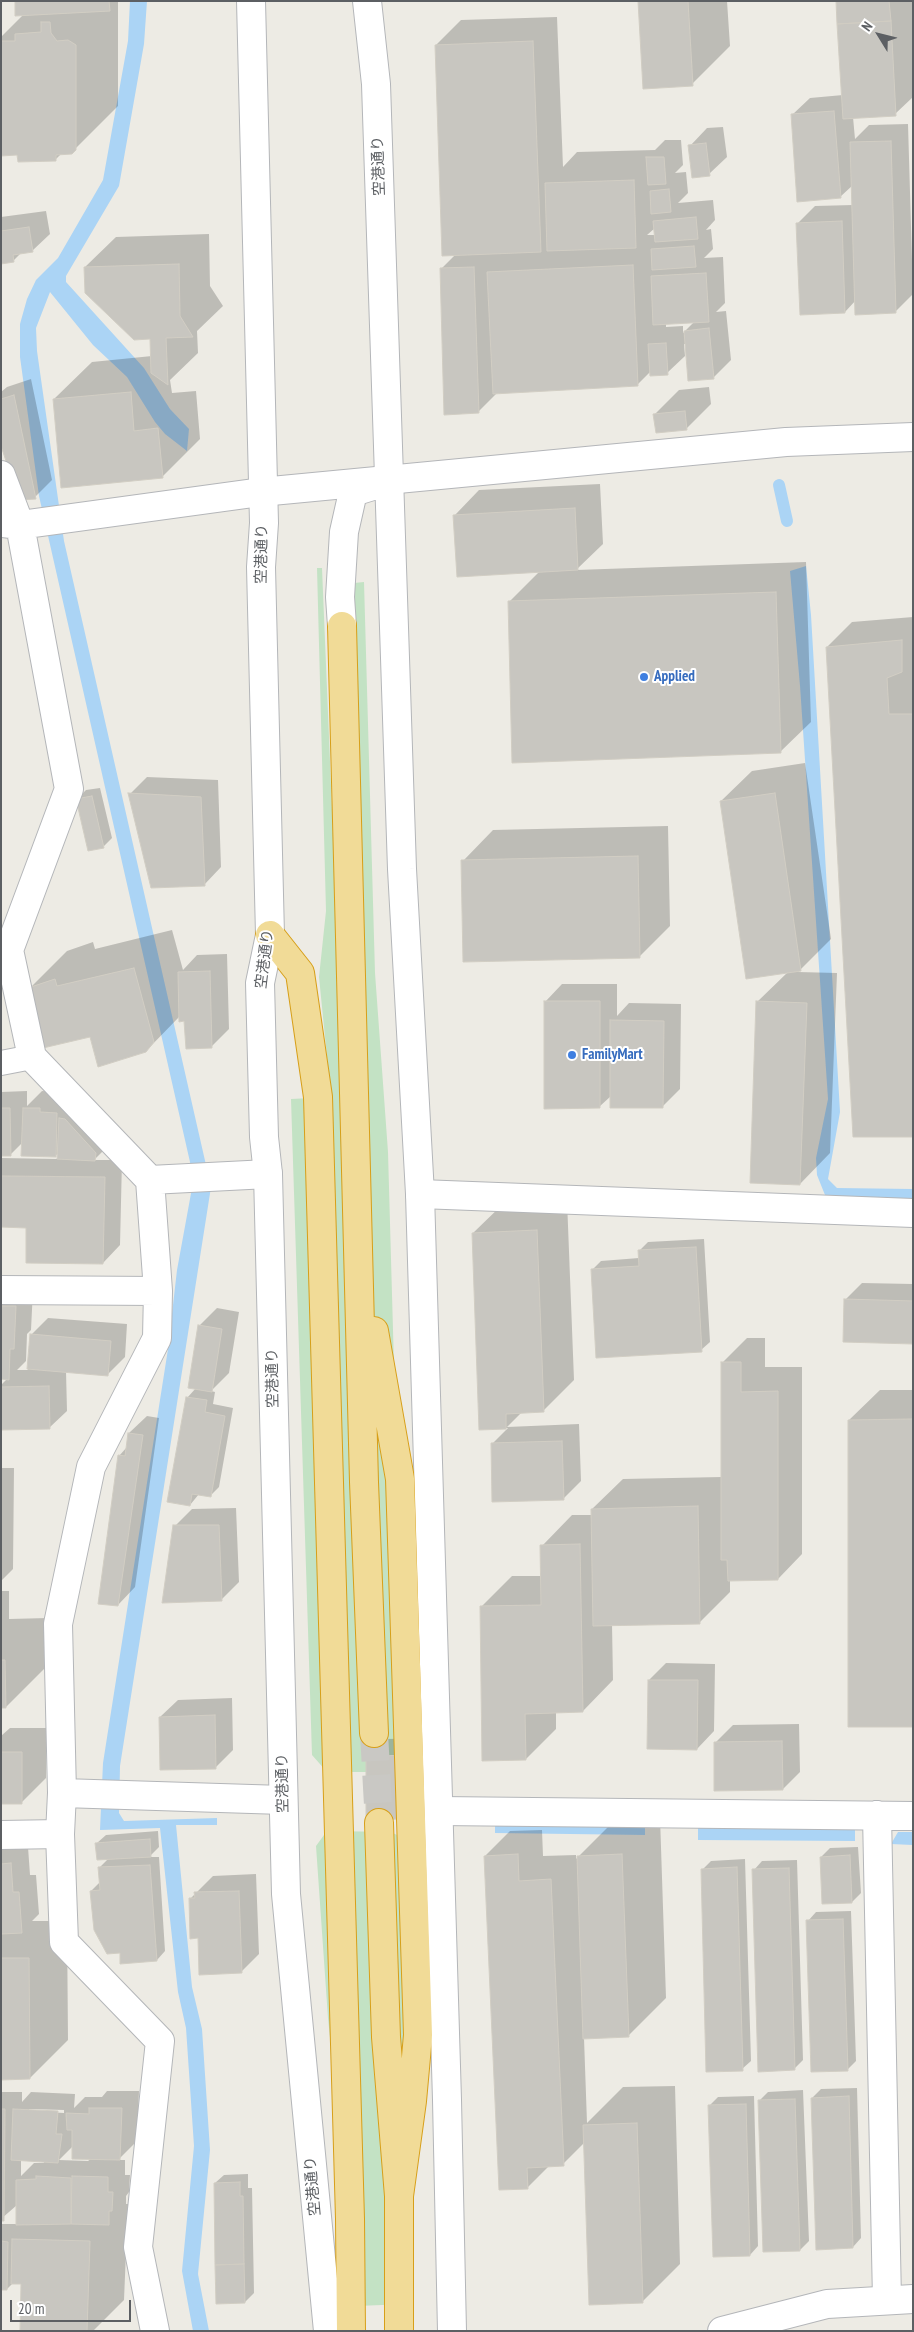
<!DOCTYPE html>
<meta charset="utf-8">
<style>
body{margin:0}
#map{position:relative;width:914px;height:2332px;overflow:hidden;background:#edebe4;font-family:"PT Sans Narrow",sans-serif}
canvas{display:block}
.frame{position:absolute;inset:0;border:2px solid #5c5f63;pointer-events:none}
.north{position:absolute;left:854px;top:10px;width:50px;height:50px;-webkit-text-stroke:4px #fff;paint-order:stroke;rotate:306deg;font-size:14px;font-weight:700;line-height:20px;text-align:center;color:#5c5f63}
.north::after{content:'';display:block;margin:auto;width:18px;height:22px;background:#5c5f63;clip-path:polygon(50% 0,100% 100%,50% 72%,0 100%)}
.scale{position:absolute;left:10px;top:2300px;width:121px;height:22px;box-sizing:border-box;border:2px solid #5c5f63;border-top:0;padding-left:6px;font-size:15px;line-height:18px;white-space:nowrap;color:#5c5f63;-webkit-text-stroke:4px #fff;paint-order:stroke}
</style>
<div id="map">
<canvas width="914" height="2332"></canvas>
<div class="frame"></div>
<div class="north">N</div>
<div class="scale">20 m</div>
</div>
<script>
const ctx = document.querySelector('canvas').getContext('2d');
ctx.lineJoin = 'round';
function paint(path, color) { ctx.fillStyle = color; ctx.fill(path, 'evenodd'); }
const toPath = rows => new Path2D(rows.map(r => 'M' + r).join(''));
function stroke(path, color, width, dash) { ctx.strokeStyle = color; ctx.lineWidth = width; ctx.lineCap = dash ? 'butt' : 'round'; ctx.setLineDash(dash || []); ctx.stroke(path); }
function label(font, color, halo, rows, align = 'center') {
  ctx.font = font + ' "PT Sans Narrow","Noto Sans JP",sans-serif'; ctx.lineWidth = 4; ctx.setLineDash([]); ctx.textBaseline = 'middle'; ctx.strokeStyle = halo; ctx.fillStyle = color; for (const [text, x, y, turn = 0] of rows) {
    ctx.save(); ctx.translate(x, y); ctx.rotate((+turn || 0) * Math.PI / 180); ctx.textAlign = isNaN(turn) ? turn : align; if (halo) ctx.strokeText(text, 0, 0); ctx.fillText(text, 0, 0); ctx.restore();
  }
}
paint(toPath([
 [317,568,322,568,339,979,364,978,354,583,364,582,375,973,388,1152,405,1757,391,1772,327,1772,312,1755,291,1099,331,1097,319,977,326,911],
 [332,1831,390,1832,402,1837,407,2304,357,2306,328,2018,316,1846,324,1835]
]), '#c3e2c4');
paint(toPath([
 [130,1,147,1,144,44,119,186,66,276,66,282,144,368,170,409,189,429,187,451,165,434,155,422,127,377,93,345,50,292,36,328,37,351,64,541,211,1187,120,1766,119,1813,124,1821,217,1818,217,1825,176,1825,192,1987,202,2029,210,2150,198,2274,209,2331,193,2331,182,2271,194,2146,186,2028,178,1992,160,1828,100,1830,103,1763,168,1349,177,1270,192,1188,190,1162,39,496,20,357,20,324,27,299,36,280,58,258,103,180,128,41],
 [806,566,811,615,840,1112,828,1179,837,1188,913,1189,913,1201,827,1200,817,1175,816,1158,828,1099,800,686,790,571],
 [495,1823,645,1826,645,1835,495,1833],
 [698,1827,855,1830,855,1841,698,1840],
 [898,1832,913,1832,913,1845,891,1844]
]), '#abd4f5');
paint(toPath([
 [16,1,118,2,118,106,75,149,62,153,56,159,19,154,1,155,1,37,24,14],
 [639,1,727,1,730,46,692,84],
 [837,1,913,1,913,97,895,114,853,117,855,139,869,125,908,124,913,294,895,312,856,300,845,312,797,224,815,206,853,205,853,185,840,197,792,115,810,98,843,95],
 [557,17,563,167,577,152,655,150,665,140,681,140,683,165,675,173,686,172,688,193,678,203,713,200,715,220,706,230,711,229,713,249,704,258,723,257,725,303,716,312,726,311,731,360,713,378,686,344,684,344,685,356,667,373,651,371,637,385,498,392,478,412,441,269,455,255,436,45,461,20],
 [655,228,655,235,647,235],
 [695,321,683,333,683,326,666,327,666,323],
 [723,127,727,157,709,174,690,146,707,128],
 [46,211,50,234,32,251,22,252,13,261,1,263,1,217],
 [209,234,210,286,223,306,197,331,198,353,170,380,172,393,196,391,200,439,162,477,54,399,92,362,152,356,151,338,85,267,116,237],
 [31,379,52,480,35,497,1,442,1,392,7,387],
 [709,387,711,404,686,429,655,414,679,390],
 [600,484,603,544,576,570,806,562,811,722,780,752,509,602,540,571,455,515,479,490],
 [913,617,912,660,913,1135,827,647,852,622],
 [805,763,831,939,798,972,837,973,830,1153,800,1184,757,1002,788,972,721,801,752,771],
 [147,777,218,780,221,867,204,885,130,794],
 [100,788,112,838,103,847,77,799,86,790],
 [668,826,670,926,640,956,463,861,493,830],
 [172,930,183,970,197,955,227,954,229,1029,212,1046,180,1016,146,1051,91,1036,29,989,67,951,93,942,95,949],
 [562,984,617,984,617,1016,629,1003,681,1004,680,1089,662,1107,611,1096,599,1107,545,1002],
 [27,1091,27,1106,42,1091,57,1092,112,1142,94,1160,122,1160,120,1245,103,1263,27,1227,1,1226,1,1158,58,1159,59,1153,55,1156,23,1142,10,1155,1,1155,1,1092],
 [567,1200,574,1380,543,1411,522,1412,507,1427,579,1424,581,1481,564,1498,492,1444,508,1428,480,1429,473,1233,504,1203],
 [704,1239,710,1342,701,1350,592,1270,601,1261,639,1258,639,1251,648,1242],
 [862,1283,913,1284,913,1342,845,1300],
 [1,1288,33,1289,31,1330,27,1334,26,1361,17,1370,28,1370,31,1335,48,1318,127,1324,125,1357,107,1375,66,1371,67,1411,49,1428,1,1429,1,1385,8,1378,1,1378],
 [217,1308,239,1312,229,1373,211,1391,215,1392,213,1404,233,1408,219,1487,210,1496,199,1494,190,1505,187,1398,196,1388,199,1326],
 [747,1338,765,1338,765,1367,802,1367,802,1554,778,1579,730,1580,730,1592,699,1623,612,1624,613,1680,583,1711,556,1712,556,1729,526,1759,481,1607,512,1576,542,1576,542,1546,572,1515,592,1515,592,1509,623,1479,722,1477,722,1363],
 [880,1390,913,1390,913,1725,849,1420],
 [147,1416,159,1418,135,1587,118,1605,119,1456,127,1447,129,1433],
 [1,1468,14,1468,13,1569,1,1581],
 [236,1508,239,1582,222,1599,175,1526,192,1509],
 [1,1591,9,1591,9,1619,48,1618,48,1665,6,1707,1,1707],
 [666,1663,715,1664,714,1731,697,1749,649,1680],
 [232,1698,233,1750,216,1767,160,1717,178,1700],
 [799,1724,800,1772,783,1789,715,1743,733,1725],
 [10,1728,46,1728,46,1778,22,1802,1,1802,1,1736],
 [449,1738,449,1800,367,1756,384,1739],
 [660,1817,666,1998,628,2036,584,2038,587,2123,623,2087,675,2086,680,2264,642,2302,585,2142,563,2164,550,2165,528,2187,485,1856,510,1831,542,1830,543,1856,576,1855,576,1859,616,1819],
 [158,1831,159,1847,149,1857,159,1857,165,1951,157,1960,121,1952,91,1891,100,1882,99,1868,109,1858,97,1843,106,1835],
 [28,1847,30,1875,36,1875,39,1914,32,1921,67,1921,68,2040,30,2078,1,2078,1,1848],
 [858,1847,861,1893,852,1902,821,1857,830,1848],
 [745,1859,751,2061,742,2069,702,1870,711,1861],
 [797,1860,803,2060,794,2069,754,1870,762,1861],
 [256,1874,259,1954,241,1972,199,1937,190,1899,213,1876],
 [851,1911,856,2061,847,2070,808,1921,816,1912],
 [857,2088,861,2238,853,2247,812,2098,821,2089],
 [803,2090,809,2241,800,2250,760,2100,768,2092],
 [107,2091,139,2091,137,2141,118,2160,125,2160,125,2175,130,2175,129,2192,126,2196,126,2204,128,2204,124,2300,94,2330,141,2331,21,2331,23,2283,13,2283,7,2289,1,2289,1,2224,17,2224,17,2205,1,2219,1,2092,22,2092,22,2102,31,2092,75,2094,74,2108,85,2097,102,2097],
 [29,2109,64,2110,64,2113,29,2111],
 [73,2146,92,2158,88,2161,59,2160],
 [21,2160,44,2161,44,2163,34,2163,21,2176],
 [754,2096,758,2246,750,2255,709,2106,718,2097],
 [248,2174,248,2188,252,2188,254,2293,245,2302,215,2183,224,2175]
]), '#0003');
stroke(toPath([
 [779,485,787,521]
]), '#abd4f5', 12);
const building = toPath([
 [15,1,109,1,110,11,15,16,15,1],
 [638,1,688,1,693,86,643,89,638,1],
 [836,1,889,1,891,21,837,24,836,1],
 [891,21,896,116,843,119,837,24,891,21],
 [41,22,50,22,51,33,57,41,68,40,76,45,76,150,72,154,56,155,56,161,18,162,17,155,1,156,1,41,15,41,15,34,41,32,41,22],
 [533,41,541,252,442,256,435,45,533,41],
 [834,111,841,198,797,202,791,114,834,111],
 [891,141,896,313,855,315,850,142,891,141],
 [706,143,710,176,692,178,688,145,706,143],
 [646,157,664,157,666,184,648,185,646,157],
 [634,180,636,248,547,251,545,183,634,180],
 [669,189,671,212,651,214,650,191,669,189],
 [696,217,698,239,655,242,653,221,696,217],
 [842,221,845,313,800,315,796,223,842,221],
 [29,227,33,252,13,255,14,262,1,264,1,231,29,227],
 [694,246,696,267,652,270,651,249,694,246],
 [179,264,180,316,193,337,166,338,168,385,151,373,150,339,134,340,85,293,84,267,179,264],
 [633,265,638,386,493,394,487,272,633,265],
 [474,267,479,413,444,415,440,268,474,267],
 [706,273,709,322,653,325,651,276,706,273],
 [709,328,714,379,688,381,684,331,709,328],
 [666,343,668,375,650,376,648,344,666,343],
 [131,392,134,431,158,428,163,478,61,488,53,399,131,392],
 [14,395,36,499,19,500,1,446,1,399,14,395],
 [685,411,687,430,656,433,653,414,685,411],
 [575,508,578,570,457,577,453,515,575,508],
 [776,592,781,753,512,763,508,601,776,592],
 [902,640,902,672,887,678,889,714,913,714,913,1137,853,1137,826,647,902,640],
 [128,793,201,797,205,886,151,888,128,793],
 [775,793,801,971,746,979,720,801,775,793],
 [92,796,104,848,88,851,76,799,92,796],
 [638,856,640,958,463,962,461,860,638,856],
 [134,968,154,1042,146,1052,98,1067,90,1037,43,1048,28,988,55,979,57,986,134,968],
 [210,971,212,1048,186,1049,184,1021,179,1022,178,972,210,971],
 [544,1001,600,1001,600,1108,544,1109,544,1001],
 [756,1001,807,1003,800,1185,750,1183,756,1001],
 [610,1020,664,1021,663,1108,610,1108,610,1020],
 [1,1108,10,1108,11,1156,1,1156,1,1108],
 [23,1108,40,1108,40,1112,57,1113,56,1157,21,1156,23,1108],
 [59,1118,65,1119,96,1153,95,1161,57,1159,59,1118],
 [1,1176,105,1177,103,1264,26,1263,26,1228,1,1227,1,1176],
 [537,1230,544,1412,506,1414,506,1429,479,1430,472,1233,537,1230],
 [696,1247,702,1352,596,1358,591,1269,639,1266,638,1250,696,1247],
 [844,1299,913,1301,913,1344,843,1342,844,1299],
 [1,1306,16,1306,14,1349,10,1349,9,1380,1,1379,1,1306],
 [198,1325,222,1329,212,1392,188,1388,198,1325],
 [30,1334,111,1341,108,1376,27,1369,30,1334],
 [721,1362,741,1362,741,1392,778,1391,778,1580,728,1581,727,1560,721,1560,721,1362],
 [49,1386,50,1429,1,1430,1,1387,49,1386],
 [186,1397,207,1400,205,1412,225,1416,211,1497,192,1494,190,1506,167,1502,186,1397],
 [913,1419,913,1727,848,1727,848,1420,913,1419],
 [128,1433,143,1435,118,1606,98,1604,118,1455,125,1456,128,1433],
 [562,1441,564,1500,492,1502,491,1443,562,1441],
 [698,1506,700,1624,593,1626,591,1509,698,1506],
 [173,1525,219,1525,222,1601,162,1603,173,1525],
 [580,1544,583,1712,525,1714,526,1760,482,1761,480,1606,541,1605,540,1545,580,1544],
 [1,1660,5,1660,6,1708,1,1708,1,1660],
 [648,1680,698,1680,697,1750,647,1749,648,1680],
 [215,1715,216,1769,160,1770,159,1717,215,1715],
 [782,1741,783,1790,714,1791,714,1742,782,1741],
 [1,1752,22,1752,22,1804,1,1804,1,1752],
 [432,1755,433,1818,366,1820,366,1756,432,1755],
 [150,1839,151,1857,97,1860,95,1843,150,1839],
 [518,1854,519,1881,551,1879,564,2166,527,2168,528,2189,499,2190,484,1856,518,1854],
 [622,1854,629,2037,583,2039,577,1856,622,1854],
 [850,1855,852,1903,822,1904,820,1857,850,1855],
 [11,1863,13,1892,19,1892,22,1933,1,1934,1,1864,11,1863],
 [150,1865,157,1961,120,1964,120,1953,107,1954,94,1930,90,1891,100,1890,98,1867,150,1865],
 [737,1867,743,2071,706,2072,701,1869,737,1867],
 [789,1868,795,2070,758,2072,752,1869,789,1868],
 [239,1891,242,1973,199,1975,198,1938,190,1939,189,1898,195,1898,194,1892,239,1891],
 [843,1919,848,2071,811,2072,806,1920,843,1919],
 [1,1958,29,1958,30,2079,1,2080,1,1958],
 [849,2096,853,2248,816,2250,811,2098,849,2096],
 [795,2099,800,2251,763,2252,758,2100,795,2099],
 [746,2104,750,2256,713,2257,708,2105,746,2104],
 [89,2108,122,2108,120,2160,72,2159,72,2130,67,2130,66,2113,89,2114,89,2108],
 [1,2109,5,2109,4,2221,1,2221,1,2109],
 [13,2109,58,2111,56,2134,62,2134,58,2163,11,2160,13,2109],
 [637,2123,643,2303,589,2305,583,2125,637,2123],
 [36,2176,71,2178,71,2224,16,2225,16,2180,36,2179,36,2176],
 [72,2176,108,2177,108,2192,113,2192,112,2211,109,2211,109,2225,71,2224,72,2176],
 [240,2182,240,2196,243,2196,244,2264,215,2265,214,2183,240,2182],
 [12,2239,90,2241,87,2331,20,2331,21,2284,11,2284,12,2239],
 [1,2241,8,2242,7,2290,1,2290,1,2241],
 [244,2264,245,2303,216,2304,215,2265,244,2264]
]);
paint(building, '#c8c6c0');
stroke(building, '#d1cdc3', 1);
stroke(toPath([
 [374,1733,379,1823]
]), '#c9c8c4', 28, [28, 14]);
const service = toPath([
 [1,1063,32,1057]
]);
const minor = toPath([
 [1,475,20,525,69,789,9,950,32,1057,150,1180,158,1291,157,1338,91,1467,58,1624,62,1793,60,1834,64,1942,160,2041,138,2247,155,2331],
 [3,523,20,525,261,492,786,442,913,437],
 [150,1180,268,1174],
 [420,1194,913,1213],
 [1,1290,158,1291],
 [62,1793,283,1800],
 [439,1811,913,1816],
 [877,1815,887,2300],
 [1,1835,60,1834]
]);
const tertiary = toPath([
 [251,1,264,523,261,567,270,935,260,983,264,1137,268,1174,286,1894,328,2331],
 [367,1,376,84,402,869,420,1194,447,2100,452,2331],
 [342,626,340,597,344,532,353,492,389,481],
 [722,2331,827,2304,913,2299]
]);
const motorway = toPath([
 [342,626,364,1482,374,1733],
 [270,935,300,973,318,1097,350,2219,351,2331],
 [374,1331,400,1479,418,2035,412,2101,399,2196],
 [379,1823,386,2037,399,2196,399,2331]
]);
stroke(service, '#b4b6b9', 26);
stroke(minor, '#b4b6b9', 30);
stroke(tertiary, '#b4b6b9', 30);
stroke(motorway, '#d79f19', 30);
stroke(service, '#fff', 24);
stroke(minor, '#fff', 28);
stroke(tertiary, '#fff', 28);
stroke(motorway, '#f1db97', 28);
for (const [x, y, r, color] of [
 [644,677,5,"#3f7fe0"],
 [572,1055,5,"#3f7fe0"]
]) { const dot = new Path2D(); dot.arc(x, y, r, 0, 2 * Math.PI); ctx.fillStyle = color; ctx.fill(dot); stroke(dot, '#fff', 2); }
label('15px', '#5c5f63', '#fff', [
 ["空港通り",379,166,-92],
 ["空港通り",262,554,-89],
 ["空港通り",265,959,-83],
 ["空港通り",273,1378,-91],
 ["空港通り",283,1783,-91],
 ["空港通り",313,2186,-95]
]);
label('bold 15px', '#366cbe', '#fff', [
 ["Applied",654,677],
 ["FamilyMart",582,1055]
], 'left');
</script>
